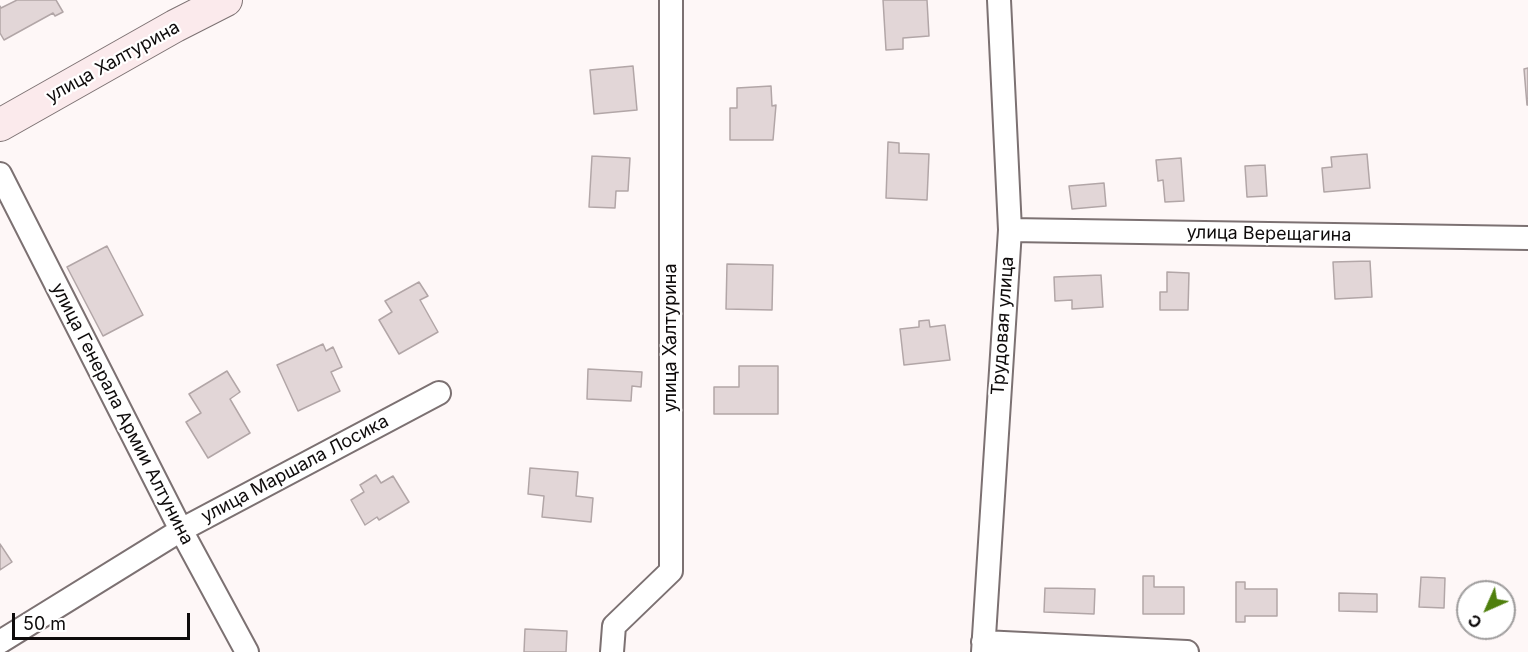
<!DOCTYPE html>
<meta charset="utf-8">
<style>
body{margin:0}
#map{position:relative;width:1528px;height:652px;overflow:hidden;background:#fef7f7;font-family:Inter,sans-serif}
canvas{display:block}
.north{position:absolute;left:1456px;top:580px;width:60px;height:60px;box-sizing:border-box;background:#fff;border:2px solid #9f9d9d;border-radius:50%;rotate:225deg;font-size:16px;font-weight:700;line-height:24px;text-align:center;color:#0e0b0b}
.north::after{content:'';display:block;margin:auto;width:21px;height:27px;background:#4f7f0d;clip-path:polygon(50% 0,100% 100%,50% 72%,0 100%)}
.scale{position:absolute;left:12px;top:613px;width:178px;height:27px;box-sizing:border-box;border:3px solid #0e0b0b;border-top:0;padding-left:8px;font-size:18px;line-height:21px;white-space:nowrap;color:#0e0b0b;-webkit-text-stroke:4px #fff;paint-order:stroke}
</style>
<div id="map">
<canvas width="1528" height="652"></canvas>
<div class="north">С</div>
<div class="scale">50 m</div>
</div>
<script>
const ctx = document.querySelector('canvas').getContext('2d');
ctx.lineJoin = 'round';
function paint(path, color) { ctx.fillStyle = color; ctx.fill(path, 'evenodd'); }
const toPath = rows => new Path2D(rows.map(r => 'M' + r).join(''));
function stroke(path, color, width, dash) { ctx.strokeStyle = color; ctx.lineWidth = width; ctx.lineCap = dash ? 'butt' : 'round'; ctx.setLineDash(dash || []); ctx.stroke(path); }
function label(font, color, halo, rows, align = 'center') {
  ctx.font = font + ' Inter,sans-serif'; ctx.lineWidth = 4.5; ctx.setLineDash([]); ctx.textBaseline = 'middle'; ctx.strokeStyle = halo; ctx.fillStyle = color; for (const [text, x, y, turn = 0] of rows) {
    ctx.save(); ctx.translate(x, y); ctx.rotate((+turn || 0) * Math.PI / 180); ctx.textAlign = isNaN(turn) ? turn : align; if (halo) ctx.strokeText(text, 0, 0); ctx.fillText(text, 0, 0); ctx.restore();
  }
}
const building = toPath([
 [17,0,56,0,63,12,55,16,53,13,4,40,0,33,0,6,1,8,17,0],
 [883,0,927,0,929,36,903,38,903,49,886,50,883,0],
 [633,66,637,110,594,114,590,70,633,66],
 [1528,68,1528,105,1527,105,1524,69,1528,68],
 [771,86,772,106,776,105,773,140,730,140,730,108,737,108,737,88,771,86],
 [888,142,899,143,899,153,929,154,927,200,886,198,888,142],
 [1367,154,1370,188,1324,192,1322,168,1332,167,1331,157,1367,154],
 [592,156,630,158,628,191,616,191,615,208,589,207,592,156],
 [1181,158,1184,201,1165,202,1163,180,1158,181,1156,160,1181,158],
 [1265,165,1267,196,1247,197,1245,166,1265,165],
 [1104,183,1106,206,1072,209,1069,186,1104,183],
 [107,246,143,315,103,336,67,267,107,246],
 [1370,261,1372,297,1335,299,1333,262,1370,261],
 [727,264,773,265,772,310,726,309,727,264],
 [1167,272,1189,273,1188,310,1160,310,1160,292,1167,292,1167,272],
 [1101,275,1103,307,1072,309,1072,300,1055,301,1054,277,1101,275],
 [419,282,428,296,420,300,438,332,399,354,379,320,392,312,385,301,419,282],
 [929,320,930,327,945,325,950,360,904,365,900,329,919,327,919,321,929,320],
 [323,344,326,351,333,347,342,367,331,372,340,391,298,411,277,365,323,344],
 [739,366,778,366,778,414,714,414,714,387,739,387,739,366],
 [588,369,642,372,641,387,632,386,631,401,587,399,588,369],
 [227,371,240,392,230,399,250,433,208,458,186,422,201,413,189,394,227,371],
 [530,468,578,472,576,496,593,498,591,522,542,517,544,496,528,494,530,468],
 [376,475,381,483,393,476,409,502,379,520,377,517,365,525,351,500,364,492,360,485,376,475],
 [0,544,12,562,0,570,0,544],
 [1143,576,1154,576,1154,587,1184,587,1184,614,1143,614,1143,576],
 [1421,577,1445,578,1444,608,1419,607,1421,577],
 [1236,582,1245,582,1245,589,1277,589,1277,616,1245,616,1245,622,1236,622,1236,582],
 [1045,588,1095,589,1094,614,1044,612,1045,588],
 [1339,593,1377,594,1377,612,1339,611,1339,593],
 [525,629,567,631,566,652,524,652,525,629]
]);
paint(building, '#e2d6d7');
stroke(building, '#b2a6a7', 1.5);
const street = toPath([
 [0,174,181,530,247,652],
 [1010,230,1528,238],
 [0,642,181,530,439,393],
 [983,642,1187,652],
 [612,652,614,626,671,571,671,0],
 [983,652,1010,230,999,0]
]);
const secondary = toPath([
 [0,125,175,26,226,0]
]);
stroke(street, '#7c7172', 26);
stroke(secondary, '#7c7172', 34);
stroke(street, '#fff', 22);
stroke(secondary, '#fbeaec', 32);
label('18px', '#0e0b0b', '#fff', [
 ["улица Халтурина",113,62,-29],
 ["улица Верещагина",1269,234,1],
 ["Трудовая улица",1003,326,-86],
 ["улица Халтурина",671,338,-90],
 ["улица Генерала Армии Алтунина",122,414,63],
 ["улица Маршала Лосика",295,469,-28]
]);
</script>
